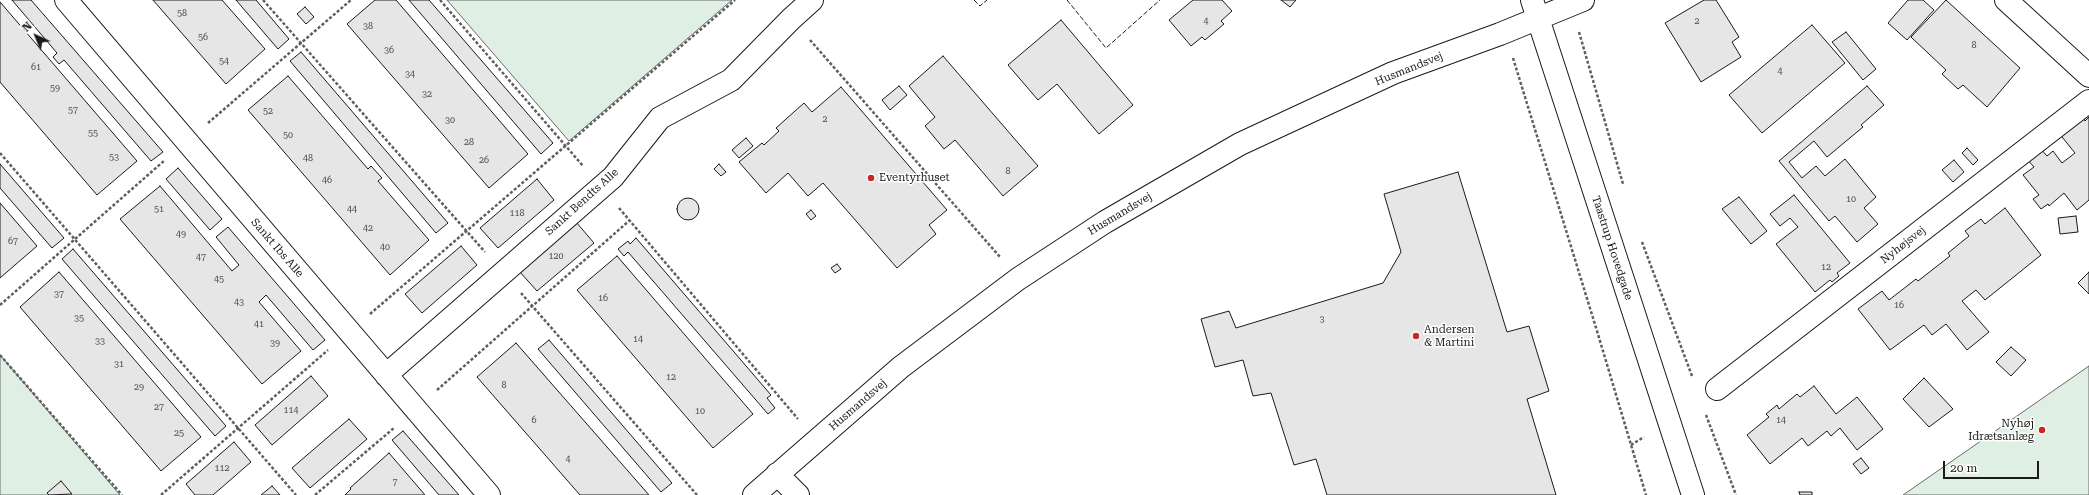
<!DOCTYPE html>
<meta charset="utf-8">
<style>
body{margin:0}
#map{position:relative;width:2089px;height:495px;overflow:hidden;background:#fff;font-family:"Roboto Serif",serif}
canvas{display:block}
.north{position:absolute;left:16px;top:16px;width:40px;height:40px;-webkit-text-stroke:3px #fff;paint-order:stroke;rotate:316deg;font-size:11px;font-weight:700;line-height:16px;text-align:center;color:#1a1a1a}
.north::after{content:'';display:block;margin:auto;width:14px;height:18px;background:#1a1a1a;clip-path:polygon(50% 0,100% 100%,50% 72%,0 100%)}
.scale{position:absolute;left:1943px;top:461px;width:96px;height:18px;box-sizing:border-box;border:2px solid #1a1a1a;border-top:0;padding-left:5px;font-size:12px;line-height:14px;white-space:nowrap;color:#1a1a1a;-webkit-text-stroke:3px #fff;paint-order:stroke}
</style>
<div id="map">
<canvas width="2089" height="495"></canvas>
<div class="north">N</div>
<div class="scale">20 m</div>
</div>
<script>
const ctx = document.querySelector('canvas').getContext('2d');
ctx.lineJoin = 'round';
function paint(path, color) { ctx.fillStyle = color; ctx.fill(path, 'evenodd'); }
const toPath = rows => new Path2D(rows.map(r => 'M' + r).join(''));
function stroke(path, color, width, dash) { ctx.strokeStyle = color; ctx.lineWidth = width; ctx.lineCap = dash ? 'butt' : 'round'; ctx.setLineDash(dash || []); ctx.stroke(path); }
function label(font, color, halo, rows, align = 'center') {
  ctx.font = font + ' "Roboto Serif",serif'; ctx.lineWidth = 3; ctx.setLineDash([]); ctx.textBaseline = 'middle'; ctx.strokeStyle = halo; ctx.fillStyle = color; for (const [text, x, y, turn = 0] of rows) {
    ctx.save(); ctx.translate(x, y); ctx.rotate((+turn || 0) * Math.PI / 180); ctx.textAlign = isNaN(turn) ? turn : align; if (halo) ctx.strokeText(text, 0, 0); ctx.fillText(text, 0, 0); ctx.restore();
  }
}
const green = toPath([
 [447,0,732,0,569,141,447,0],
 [0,355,120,495,0,495,0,355],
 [2089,366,2089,495,1903,495,2089,366]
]);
paint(green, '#e0efe3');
stroke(green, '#6a6a6a', 1);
const building = toPath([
 [12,0,31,0,163,152,151,161,64,60,59,64,53,57,57,53,12,0],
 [153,0,222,0,265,49,226,84,153,0],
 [236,0,256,0,289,39,278,49,236,0],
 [375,0,396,0,528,154,489,188,347,24,375,0],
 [409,0,429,0,553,143,541,154,409,0],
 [1193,0,1222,0,1232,11,1221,21,1224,24,1205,40,1202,37,1191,46,1169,20,1193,0],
 [1281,0,1296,0,1290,7,1281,0],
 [1704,0,1716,0,1739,37,1732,42,1741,57,1701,82,1665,23,1704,0],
 [1908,0,1923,0,1934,10,1907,40,1888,23,1908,0],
 [1946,0,2020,68,1987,107,1963,85,1958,89,1942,74,1946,70,1911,37,1946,0],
 [0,2,137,161,97,195,0,82,0,2],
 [305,7,314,17,306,24,297,14,305,7],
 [1061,20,1133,105,1099,134,1057,84,1038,100,1008,65,1061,20],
 [1812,25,1845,63,1762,133,1729,95,1812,25],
 [1846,32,1876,69,1863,80,1832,42,1846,32],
 [301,52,448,223,436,233,290,61,301,52],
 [943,56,1038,166,1003,196,955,140,944,149,925,126,935,117,909,86,943,56],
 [288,76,368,169,371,166,382,178,378,181,429,240,390,275,248,110,288,76],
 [899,86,907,95,890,110,882,100,899,86],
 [1867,86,1884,105,1861,125,1863,127,1827,157,1814,141,1789,162,1802,178,1816,166,1825,176,1845,159,1876,197,1864,208,1878,224,1857,242,1835,216,1829,221,1779,161,1867,86],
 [841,87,947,210,929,225,936,234,897,268,823,183,808,196,788,173,766,193,739,162,762,143,764,145,779,131,776,128,804,103,812,112,841,87],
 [2081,114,2085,121,2089,117,2089,200,2077,210,2064,193,2049,206,2048,204,2041,209,2033,199,2039,195,2023,175,2034,167,2026,158,2039,147,2047,156,2053,151,2062,163,2075,153,2058,132,2081,114],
 [746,138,753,146,739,158,732,150,746,138],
 [1967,148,1978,160,1973,165,1962,153,1967,148],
 [1954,160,1964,172,1953,182,1942,170,1954,160],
 [0,164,64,238,52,248,0,188,0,164],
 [719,164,726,172,721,176,714,169,719,164],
 [178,168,222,219,210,230,166,179,178,168],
 [1458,172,1507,332,1529,326,1549,391,1527,399,1556,495,1327,495,1316,459,1294,465,1271,393,1253,396,1243,360,1215,367,1201,319,1229,311,1236,328,1383,283,1401,252,1384,194,1458,172],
 [537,179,554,200,498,248,480,228,537,179],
 [160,186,232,271,239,265,216,237,228,227,325,340,313,350,266,295,259,302,301,351,262,384,120,219,160,186],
 [1794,195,1850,263,1837,273,1839,276,1832,282,1830,280,1815,292,1776,244,1798,227,1790,218,1780,226,1770,214,1794,195],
 [1739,197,1767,231,1751,244,1722,209,1739,197],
 '677 209a11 11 0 1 1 22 0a11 11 0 1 1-22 0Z',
 [0,203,37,246,0,278,0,203],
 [2005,208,2041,255,1985,300,1976,290,1962,301,1989,332,1967,350,1946,324,1932,335,1924,325,1890,350,1858,309,1882,291,1889,300,1916,279,1918,281,1950,256,1948,253,1969,236,1965,231,1981,219,1985,224,2005,208],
 [811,210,816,216,811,220,806,214,811,210],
 [2076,216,2078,232,2060,234,2058,218,2076,216],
 [576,222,594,243,537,291,519,271,576,222],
 [636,238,771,395,767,398,775,408,768,414,628,252,624,256,618,249,628,241,630,244,636,238],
 [461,246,477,265,422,313,405,294,461,246],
 [73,249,226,426,215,436,62,259,73,249],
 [617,256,753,414,713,448,577,290,617,256],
 [837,264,841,269,835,273,831,268,837,264],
 [59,272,201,437,161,471,20,307,59,272],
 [2089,272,2089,294,2078,283,2089,272],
 [549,340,672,483,661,492,538,349,549,340],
 [516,343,649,495,580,495,477,377,516,343],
 [2011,347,2026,360,2011,376,1996,362,2011,347],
 [311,376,328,396,272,445,255,425,311,376],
 [1924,378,1953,409,1929,427,1903,399,1924,378],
 [1814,386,1836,414,1857,397,1883,429,1857,450,1840,428,1831,436,1827,431,1808,446,1802,438,1770,464,1747,435,1769,417,1766,414,1777,405,1779,409,1797,394,1800,397,1814,386],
 [349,419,367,439,310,488,292,468,349,419],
 [403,431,459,495,439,495,392,440,403,431],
 [234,442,251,462,213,495,195,495,186,484,234,442],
 [389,453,425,495,345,495,351,489,350,488,389,453],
 [1861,458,1869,468,1861,474,1853,464,1861,458],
 [61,481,72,494,49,495,47,493,61,481],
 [272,486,280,495,261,495,272,486],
 [1799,492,1812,492,1812,495,1800,495,1799,492]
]);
paint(building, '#e6e6e6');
stroke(building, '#1a1a1a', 1);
const minor = toPath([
 [66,0,489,495],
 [1532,0,1693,495],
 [2006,0,2089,76],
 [386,375,613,177,660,118,731,80,791,19,812,0],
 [1717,389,2089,101],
 [777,474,798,495],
 [754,495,901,367,1018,279,1105,222,1240,144,1393,73,1500,34,1583,0]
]);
stroke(minor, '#1a1a1a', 24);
stroke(toPath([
 [263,0,485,252],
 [440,0,583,166],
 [1579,32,1623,184],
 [810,40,1000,257],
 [1513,58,1597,331,1646,495],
 [208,123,351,0],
 [0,153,296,495],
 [619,208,798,419],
 [1642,242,1692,376],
 [521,293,697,495],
 [0,305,165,160],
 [370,314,735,0],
 [0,355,122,495],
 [437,390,630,220],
 [1706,415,1736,495],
 [1631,445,1644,437],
 [161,495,328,350],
 [315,495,394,428]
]), '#5f5f5f', 2.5, [3, 2]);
stroke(minor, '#fff', 22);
stroke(toPath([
 [974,0,980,6,987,0],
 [1067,0,1106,48,1160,0]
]), '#1a1a1a', 1, [5, 2]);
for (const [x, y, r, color] of [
 [871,178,4,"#c62828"],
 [1416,336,4,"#c62828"],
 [2042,430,4,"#c62828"]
]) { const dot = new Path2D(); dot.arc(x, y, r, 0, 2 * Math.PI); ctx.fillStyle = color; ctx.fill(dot); stroke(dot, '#fff', 1.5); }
label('9px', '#4d4d4d', null, [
 ["58",182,13],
 ["4",1206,21],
 ["2",1697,21],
 ["38",368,26],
 ["56",203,37],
 ["8",1974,45],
 ["36",389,50],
 ["54",224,61],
 ["61",36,67],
 ["4",1780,71],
 ["34",410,74],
 ["59",55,88],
 ["32",427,94],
 ["57",73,110],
 ["52",268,111],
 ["2",825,119],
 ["30",450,120],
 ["55",93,133],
 ["50",288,135],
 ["28",469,142],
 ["53",114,157],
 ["48",308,158],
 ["26",484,160],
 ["8",1008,171],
 ["46",327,180],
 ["10",1851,199],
 ["51",159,209],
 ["44",352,209],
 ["118",517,213],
 ["42",368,228],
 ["49",181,234],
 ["67",13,241],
 ["40",385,247],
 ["120",556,256],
 ["47",201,257],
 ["12",1826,267],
 ["45",219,279],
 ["37",59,294],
 ["16",603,298],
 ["43",239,302],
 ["16",1899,305],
 ["35",79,318],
 ["3",1322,319],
 ["41",259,324],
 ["14",638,339],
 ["33",100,341],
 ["39",275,343],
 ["31",119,364],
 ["12",671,377],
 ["8",504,385],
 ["29",139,387],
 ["27",159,407],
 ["114",291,410],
 ["10",700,411],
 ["6",534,420],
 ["14",1781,420],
 ["25",179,433],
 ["4",568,459],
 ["112",222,468],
 ["7",395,482]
]);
label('11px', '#1a1a1a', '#fff', [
 ["Husmandsvej",1409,69,-22],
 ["Sankt Bendts Alle",582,202,-42],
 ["Husmandsvej",1120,214,-31],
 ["Nyhøjsvej",1903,245,-38],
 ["Sankt Ibs Alle",277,248,49],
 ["Taastrup Hovedgade",1612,248,72],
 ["Husmandsvej",858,405,-41]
]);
label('11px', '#1a1a1a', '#fff', [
 ["Eventyrhuset",879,178],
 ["Andersen",1424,330],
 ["& Martini",1424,343],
 ["Nyhøj",2034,424,"right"],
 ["Idrætsanlæg",2034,437,"right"]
], 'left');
</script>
